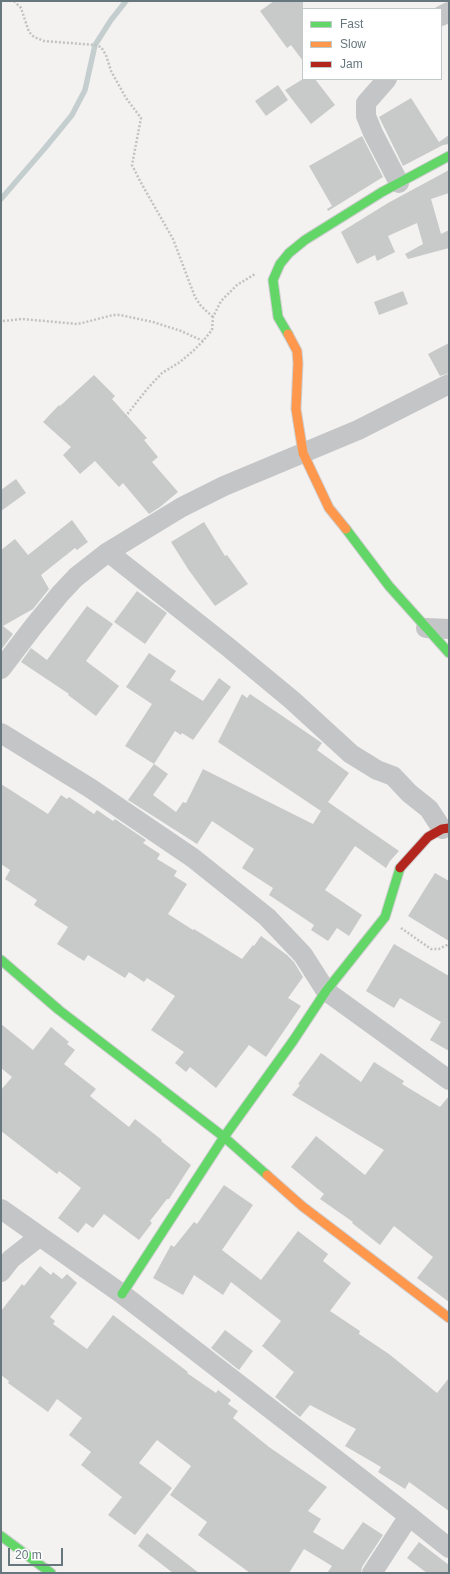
<!DOCTYPE html>
<style>
body{margin:0}
#map{position:relative;width:450px;height:1574px;overflow:hidden;background:#f3f2f1;font-family:Arial,sans-serif}
canvas{display:block}
.frame{position:absolute;inset:0;border:2px solid #66777d;pointer-events:none}
.legend{position:absolute;left:302px;top:8px;width:140px;height:72px;box-sizing:border-box;background:#fff;border:1px solid #c2c9cb;margin:0;padding:5px 7px;list-style:none;font-size:12px;color:#66777d}
.legend li{display:flex;align-items:center;gap:8px;height:20px}
.legend b{width:20px;border:1px solid #c2c9cb}
.scale{position:absolute;left:8px;top:1548px;width:55px;height:18px;box-sizing:border-box;border:2px solid #66777d;border-top:0;padding-left:5px;font-size:12px;line-height:14px;white-space:nowrap;color:#66777d;-webkit-text-stroke:3px #fff;paint-order:stroke}
</style>
<div id="map">
<canvas width="450" height="1574"></canvas>
<div class="frame"></div>
<ul class="legend">
<li><b style="height:5px;background:#63d668"></b>Fast</li>
<li><b style="height:5px;background:#ff974d"></b>Slow</li>
<li><b style="height:5px;background:#b3261e"></b>Jam</li>
</ul>
<div class="scale">20 m</div>
</div>
<script>
const ctx = document.querySelector('canvas').getContext('2d');
ctx.lineJoin = 'round';
const toPath = rows => new Path2D(rows.map(r => 'M' + r).join(''));
function stroke(path, color, width, dash) { ctx.strokeStyle = color; ctx.lineWidth = width; ctx.lineCap = dash ? 'butt' : 'round'; ctx.setLineDash(dash || []); ctx.stroke(path); }
function paint(path, color) { ctx.fillStyle = color; ctx.fill(path, 'evenodd'); }
stroke(toPath([
 [1,199,45,148,72,115,85,90,95,45,111,20,126,1]
]), '#c5cecf', 5.5);
paint(toPath([
 [274,1,303,1,303,61,291,45,287,48,260,11],
 [303,79,315,79,335,105,311,124,285,90],
 [278,85,288,100,266,116,255,101],
 [411,98,439,142,449,135,449,144,443,145,403,166,379,117],
 [362,136,383,177,328,211,327,209,332,206,309,166],
 [449,170,449,193,431,199,441,234,449,230,449,248,408,259,405,254,423,244,417,223,388,236,395,252,377,261,375,255,357,264,341,232,388,203],
 [403,291,408,304,379,315,374,302],
 [449,343,449,373,440,376,428,354],
 [94,375,115,396,112,399,147,438,144,440,158,457,152,462,178,492,160,507,149,514,123,483,119,487,95,461,80,474,63,455,71,447,43,422,59,405,60,406],
 [16,479,26,493,1,511,1,490],
 [72,520,88,542,77,550,75,548,41,575,49,589,33,609,3,626,13,634,1,650,1,550,15,539,28,555],
 [204,522,225,556,227,555,248,584,215,606,188,569,171,542],
 [137,591,167,613,145,644,114,622],
 [87,606,113,624,86,661,119,686,96,716,68,695,69,694,21,662,31,648,47,660],
 [149,653,176,671,170,680,203,701,219,678,231,687,193,740,182,733,181,735,175,731,154,764,125,746,152,704,126,687],
 [242,694,247,698,250,694,322,743,317,750,349,773,328,802,399,851,390,861,386,868,355,846,325,890,362,915,349,936,337,928,328,941,311,930,314,925,269,895,273,888,242,868,254,849,212,821,197,844,128,800,154,764,168,774,153,795,176,812,183,802,186,803,203,769,313,824,321,811,218,742],
 [1,784,48,814,61,795,67,799,69,797,94,814,97,810,113,821,115,819,146,840,143,843,160,854,157,859,177,871,174,876,187,884,168,914,193,930,194,929,242,959,253,945,254,946,261,936,287,955,294,962,303,977,288,998,301,1006,266,1057,249,1045,216,1088,190,1067,186,1072,175,1063,184,1052,151,1030,175,996,147,978,144,982,129,972,125,978,88,955,84,961,57,944,68,927,34,905,37,900,5,879,10,870,1,864],
 [435,873,449,881,449,941,408,916],
 [394,944,449,976,449,1051,430,1040,441,1022,400,998,394,1008,366,991],
 [1,1024,33,1050,51,1027,69,1042,67,1044,75,1050,64,1064,96,1089,90,1096,129,1127,135,1119,162,1140,161,1141,191,1165,169,1199,167,1199,150,1221,152,1223,139,1240,104,1214,93,1228,86,1223,78,1233,58,1218,81,1188,59,1171,57,1174,1,1131,1,1090,12,1077,1,1068],
 [321,1053,361,1082,374,1062,404,1081,402,1084,440,1107,449,1096,449,1302,417,1278,433,1257,394,1226,380,1245,352,1223,353,1222,320,1199,324,1194,291,1167,316,1136,365,1175,384,1150,292,1095,300,1085,298,1084],
 [224,1185,253,1205,222,1250,261,1280,298,1231,328,1254,323,1261,351,1283,330,1311,360,1331,359,1334,389,1354,437,1393,449,1378,449,1511,409,1482,405,1489,378,1472,381,1467,345,1446,356,1429,310,1405,300,1417,275,1397,294,1372,262,1346,281,1321,231,1282,223,1295,194,1275,183,1295,153,1278,171,1245,174,1247,194,1222,197,1224],
 [40,1266,51,1275,53,1272,62,1279,67,1274,77,1283,50,1317,55,1321,53,1324,87,1349,113,1315,188,1372,187,1373,216,1393,218,1390,231,1400,228,1404,238,1411,233,1418,269,1447,327,1487,308,1511,321,1519,313,1532,343,1550,363,1522,383,1535,362,1567,361,1573,327,1573,332,1566,304,1549,289,1573,250,1573,198,1535,207,1522,170,1495,191,1466,157,1440,139,1463,172,1488,135,1535,108,1515,122,1497,81,1465,91,1452,69,1435,82,1418,57,1399,48,1412,8,1383,9,1381,1,1375,1,1311,22,1284,24,1286],
 [225,1330,253,1351,239,1370,211,1348],
 [147,1533,199,1573,173,1573,138,1546],
 [419,1542,449,1565,449,1573,427,1573,407,1558]
]), '#c8c9c9');
const fast = toPath([
 [288,334,278,317,273,280,280,264,289,253,305,240,382,192,449,156],
 [346,529,389,586,449,653],
 [1,960,59,1010,224,1137,267,1175],
 [122,1294,224,1137,293,1041,326,991,385,917,400,868],
 [1,1536,51,1573]
]);
const slow = toPath([
 [288,334,297,351,298,363,296,409,303,453,329,508,346,529],
 [267,1175,302,1206,449,1318]
]);
const jam = toPath([
 [400,868,428,837,442,829,449,828]
]);
stroke(fast, '#cdcece', 11);
stroke(slow, '#cdcece', 11);
stroke(jam, '#cdcece', 11);
stroke(toPath([
 [14,1,21,8,29,32,34,37,44,41,95,45,101,47,106,55,111,71,126,98,141,118,132,165,140,181,173,239,195,297,201,306,213,317],
 [3,321,22,319,78,324,113,315,120,315,153,322,181,331,203,341],
 [125,417,148,388,162,373,180,362,193,351,203,341,212,330,213,317,221,301,237,285,255,274],
 [401,928,431,949,439,949,449,944]
]), '#c2c2c3', 2.5, [2, 2]);
stroke(toPath([
 [441,16,449,12],
 [387,79,366,103,366,116,373,133,399,183],
 [108,552,228,647,292,700,351,754,377,770,393,776,409,793,429,809,442,829],
 [426,628,449,629],
 [1,669,33,627,60,594,76,577,108,552,182,507,224,486,358,430,449,384],
 [1,733,90,788,193,858,267,917,303,955,326,991,449,1080],
 [1,1209,122,1294,409,1516,449,1548],
 [1,1272,11,1259,39,1237],
 [372,1573,409,1516]
]), '#c3c5c6', 20);
stroke(fast, '#63d668', 9);
stroke(slow, '#ff974d', 9);
stroke(jam, '#b3261e', 9);
</script>
